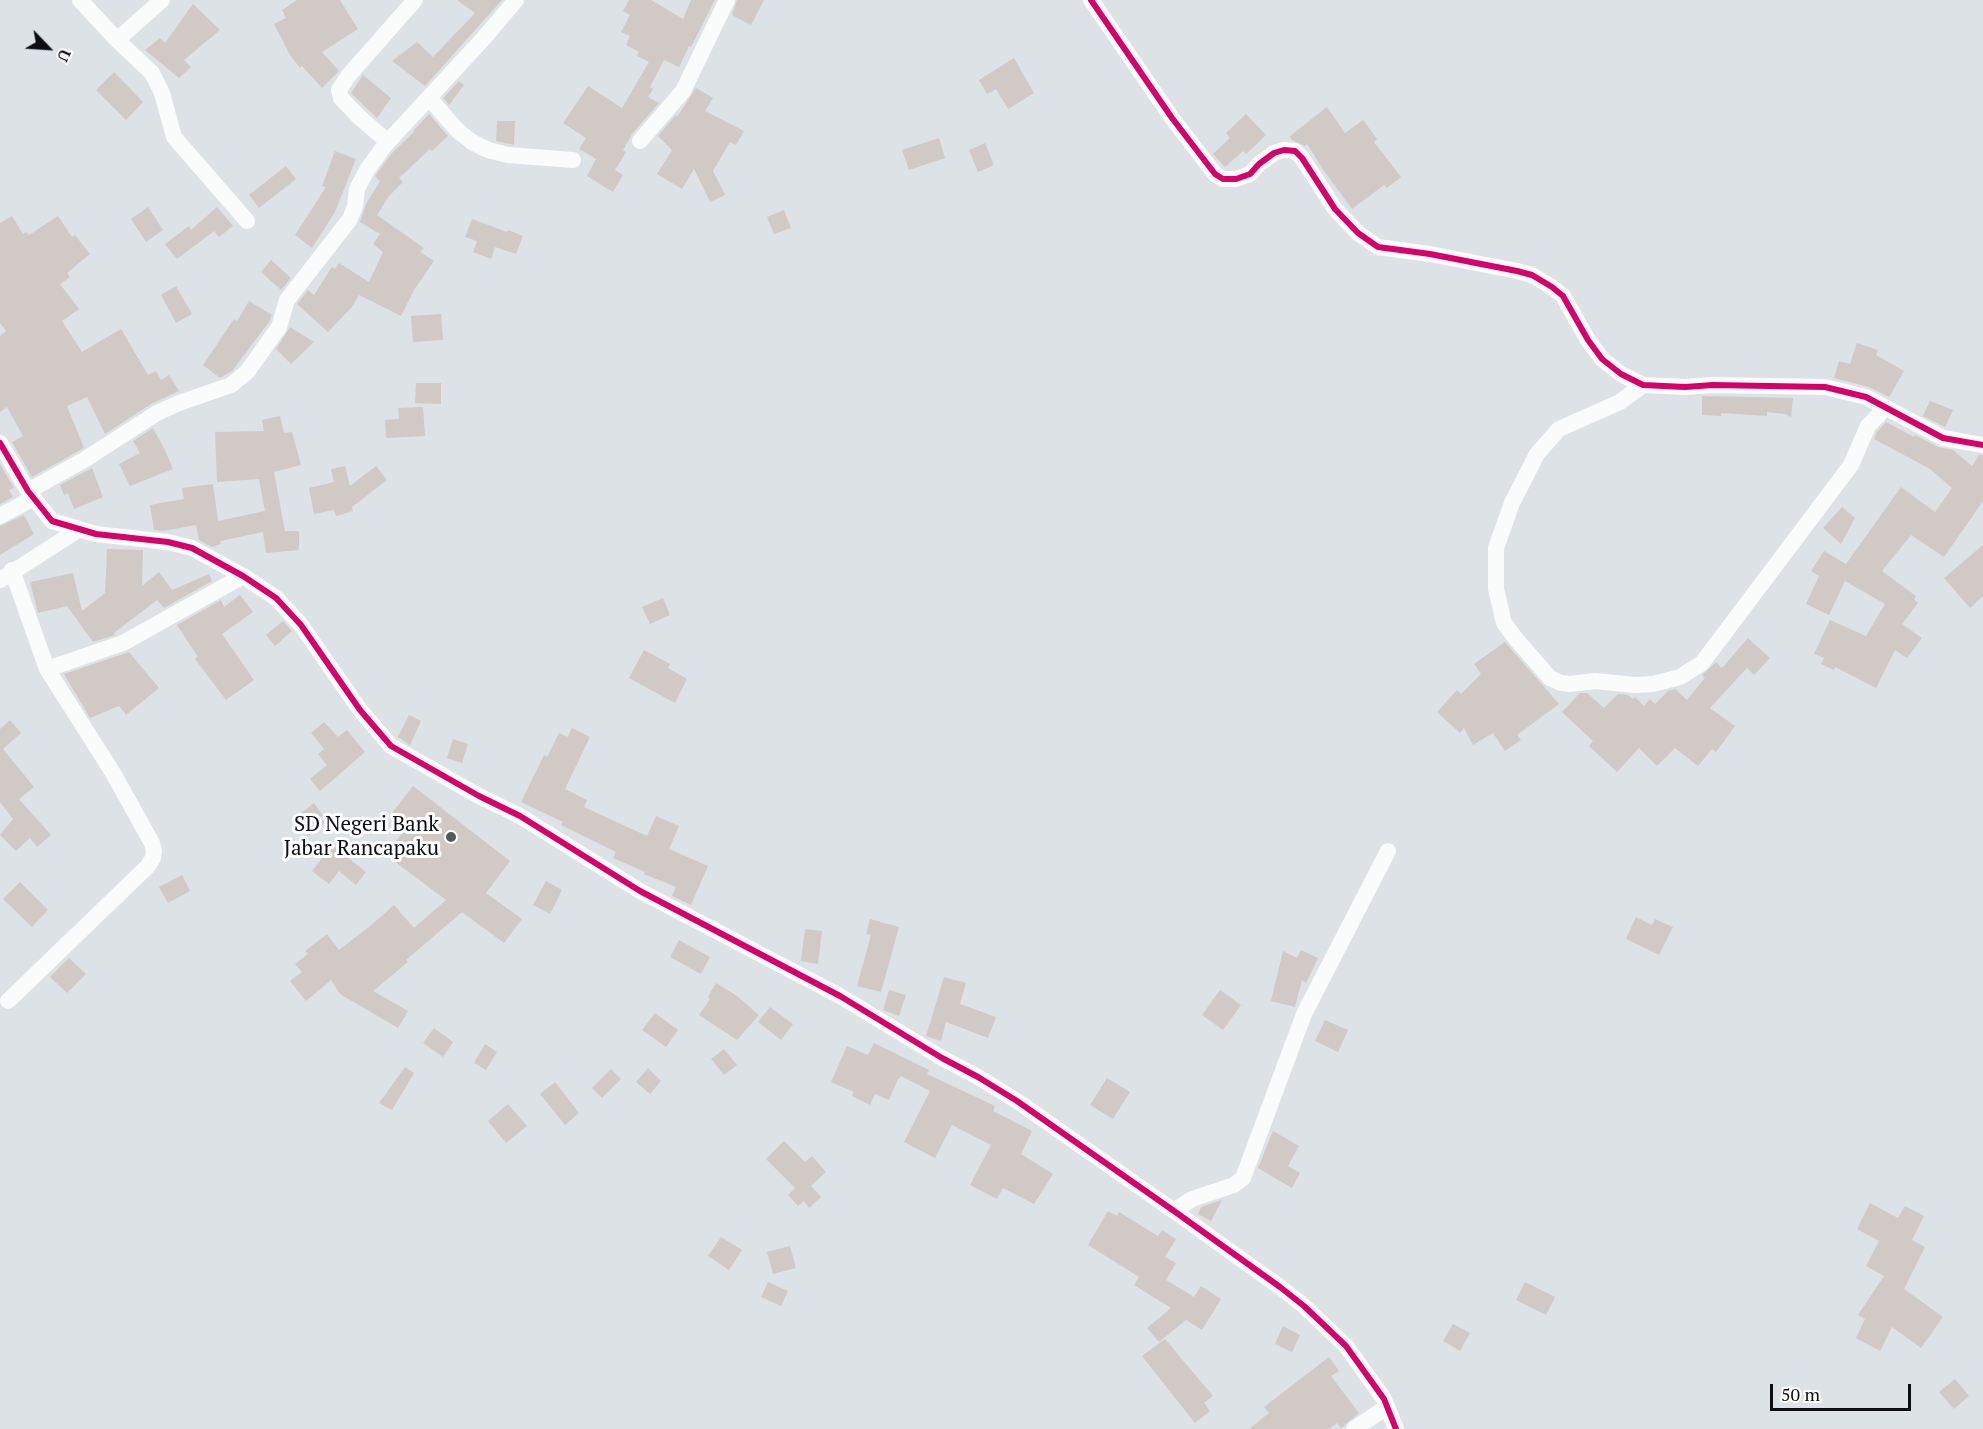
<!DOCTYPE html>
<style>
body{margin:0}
#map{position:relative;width:1983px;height:1429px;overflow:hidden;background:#dde2e7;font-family:"PT Serif",serif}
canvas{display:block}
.north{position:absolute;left:18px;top:18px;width:60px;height:60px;-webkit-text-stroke:4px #fff;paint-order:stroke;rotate:115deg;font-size:16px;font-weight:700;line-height:24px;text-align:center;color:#0c0e12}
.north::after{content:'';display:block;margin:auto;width:21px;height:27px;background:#0c0e12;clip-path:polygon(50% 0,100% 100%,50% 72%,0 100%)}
.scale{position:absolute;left:1770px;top:1384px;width:141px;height:27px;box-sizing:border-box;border:3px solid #0c0e12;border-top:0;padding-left:8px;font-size:18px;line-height:21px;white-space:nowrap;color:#0c0e12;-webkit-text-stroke:4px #fff;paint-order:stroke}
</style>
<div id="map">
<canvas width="1983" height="1429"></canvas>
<div class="north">U</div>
<div class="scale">50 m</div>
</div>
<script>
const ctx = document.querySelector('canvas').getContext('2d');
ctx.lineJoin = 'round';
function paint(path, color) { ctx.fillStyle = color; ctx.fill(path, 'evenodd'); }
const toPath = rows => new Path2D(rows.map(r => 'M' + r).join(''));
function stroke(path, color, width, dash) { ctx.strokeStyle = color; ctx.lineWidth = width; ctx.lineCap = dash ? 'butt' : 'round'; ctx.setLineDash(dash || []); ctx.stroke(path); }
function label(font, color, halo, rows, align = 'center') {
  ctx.font = font + ' "PT Serif",serif'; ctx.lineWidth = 6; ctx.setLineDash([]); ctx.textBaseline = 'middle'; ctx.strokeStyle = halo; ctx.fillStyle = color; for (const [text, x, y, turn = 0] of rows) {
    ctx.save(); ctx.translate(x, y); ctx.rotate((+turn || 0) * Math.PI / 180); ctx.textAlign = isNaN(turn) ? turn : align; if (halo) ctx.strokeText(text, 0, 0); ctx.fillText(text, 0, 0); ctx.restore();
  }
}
paint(toPath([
 [297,0,340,0,358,29,322,52,339,71,322,88,302,66,300,68,290,55,274,24,286,18,282,10],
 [457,0,502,0,425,86,392,61,417,42,433,57,475,13],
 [629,0,651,0,683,19,691,0,715,0,691,47,689,46,679,67,664,60,650,87,653,89,648,97,659,103,632,134,623,150,626,152,615,170,623,175,613,192,587,176,596,159,579,149,586,138,563,123,588,86,622,108,649,62,637,56,639,52,626,45,630,36,621,32,630,15,623,11],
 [737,0,764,0,751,25,732,15],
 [193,4,220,30,184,60,191,67,179,78,145,50,160,38,165,43],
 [1014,58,1034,93,1008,109,996,89,987,94,979,80],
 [114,72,143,102,126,120,96,90],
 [363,75,391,98,377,118,351,93],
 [459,81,464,85,449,105,443,98],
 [696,88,713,98,705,111,744,131,736,145,730,142,713,171,725,195,710,202,694,169,682,189,657,174,672,150,658,136,676,115,677,117],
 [1327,107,1345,133,1363,120,1377,139,1374,142,1401,177,1387,188,1384,185,1352,209,1324,171,1307,144,1305,146,1292,140,1290,136],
 [429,114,448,136,432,151,430,149,399,178,403,182,389,196,377,215,424,248,420,252,434,261,414,290,401,316,359,295,352,307,328,332,297,304,308,290,314,295,332,267,335,269,339,263,369,282,383,252,373,244,380,234,360,222,366,204,380,181,375,176,393,152,414,132,413,131],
 [1246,114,1266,135,1246,154,1243,151,1225,167,1213,154,1230,138,1226,133],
 [497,121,515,121,514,145,496,141],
 [939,138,945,158,909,170,902,150],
 [985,143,994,165,978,172,969,150],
 [335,151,356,159,335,212,312,248,295,235,326,187,322,186],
 [286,166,296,179,259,208,249,195],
 [148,207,163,230,146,242,131,219],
 [217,207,233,226,219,237,214,231,177,259,165,244,189,226,191,230],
 [784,210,791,228,774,234,767,217],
 [12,216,23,234,26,232,29,235,58,216,72,237,75,235,90,254,67,273,70,277,60,284,79,309,62,321,82,352,121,329,148,375,156,371,161,380,169,375,179,391,151,404,105,434,87,397,67,406,84,448,32,477,12,442,23,436,7,407,0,412,0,336,6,331,0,323,0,223],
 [472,219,507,232,508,230,523,236,516,254,495,247,491,259,473,252,477,241,465,237],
 [271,260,291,278,281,290,261,272],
 [176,286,192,314,176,323,161,295],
 [249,301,272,315,269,322,232,371,220,378,203,365,234,319,237,321],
 [441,314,443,340,413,342,411,316],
 [290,327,314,342,291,364,276,349],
 [1857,343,1878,350,1876,355,1904,371,1889,397,1869,387,1834,378,1839,361,1850,364],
 [416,383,441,383,441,404,415,403],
 [1702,396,1793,398,1791,417,1785,414,1767,412,1767,416,1721,413,1721,416,1702,415],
 [1930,401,1953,410,1945,427,1923,416],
 [423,407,425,436,386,438,385,420,399,419,398,408],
 [280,416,284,433,292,432,301,465,274,472,285,531,299,531,299,550,266,553,263,532,220,541,221,544,212,547,199,540,196,525,163,531,154,530,150,505,184,499,182,488,213,484,218,521,265,511,259,479,217,482,215,432,264,431,262,420],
 [1886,422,1914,437,1915,435,1938,447,1953,450,1972,466,1979,455,1983,455,1983,501,1944,557,1911,535,1882,571,1916,596,1914,599,1918,603,1902,624,1922,638,1907,658,1895,650,1876,688,1835,667,1834,670,1821,664,1824,658,1814,654,1830,620,1866,636,1885,604,1845,581,1829,615,1806,604,1819,576,1811,571,1824,551,1846,564,1901,487,1935,512,1952,488,1930,469,1874,439,1877,432],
 [153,428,164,448,173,469,130,486,119,464,140,453,133,441],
 [0,464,14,488,9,490,13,497,0,504],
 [345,466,350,486,376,466,387,480,352,507,353,511,336,516,334,510,314,514,309,488,334,482,331,469],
 [92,468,103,497,74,509,68,493,64,495,60,485],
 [1842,507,1855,518,1841,544,1823,528],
 [24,515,34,534,0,555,0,526],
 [1983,545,1983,596,1970,608,1944,578],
 [107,549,143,550,142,586,159,572,172,590,209,574,212,581,164,608,157,600,114,633,115,635,93,642,67,606,38,613,30,582,73,573,82,611,105,593],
 [240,595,253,612,222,634,254,680,226,700,195,659,198,657,177,625,221,600,224,607],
 [663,598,670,615,650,624,642,607],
 [283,621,292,631,275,646,266,635],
 [1748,638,1770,658,1754,675,1747,668,1710,708,1735,726,1716,752,1712,749,1698,766,1675,748,1657,766,1639,748,1617,772,1589,746,1593,741,1562,712,1580,693,1587,693,1604,708,1618,694,1628,695,1633,699,1635,697,1644,706,1650,699,1655,704,1668,691,1675,689,1687,700,1705,678,1702,675,1716,662,1722,668],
 [1505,642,1559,704,1517,735,1521,740,1505,751,1493,733,1473,745,1464,728,1460,733,1437,712,1457,690,1461,694,1481,674,1474,664],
 [644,650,670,664,668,668,687,679,675,703,629,678],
 [129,652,159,688,126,715,119,706,90,718,64,674],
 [409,715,421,721,410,745,398,737],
 [10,720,21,733,3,749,34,787,19,799,51,835,37,847,30,838,16,851,0,835,13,819,0,802,0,729],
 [324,722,338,737,347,730,365,752,320,791,310,779,327,765,318,754,324,749,311,733],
 [572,728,590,737,565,789,587,800,584,807,647,836,656,816,679,826,669,849,708,866,691,905,672,896,676,887,644,874,645,872,613,858,616,852,561,825,563,822,521,802,544,755,547,757,559,733,568,737],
 [453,739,468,744,462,763,447,758],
 [413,786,510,861,486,893,522,919,504,943,462,912,406,960,408,962,373,991,408,1011,398,1028,340,994,331,980,306,1001,290,981,302,972,295,964,308,954,305,951,327,934,339,950,370,926,394,905,414,928,446,900,386,855,407,826,392,813],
 [314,803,323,816,320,817,325,823,308,836,295,818],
 [332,845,366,872,356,885,339,871,329,884,312,871],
 [182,875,190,891,168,903,159,887],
 [546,881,562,890,550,914,533,905],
 [20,882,48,910,32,927,3,899],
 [1636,917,1652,925,1655,919,1673,927,1659,955,1626,939],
 [870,919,899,927,881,992,857,986,871,935,866,934],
 [805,929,822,931,818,964,801,961],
 [679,940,710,957,701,974,670,957],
 [1301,950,1318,958,1306,983,1302,980,1295,1007,1271,1001,1283,951,1297,958],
 [69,958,86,974,67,993,50,977],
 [944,977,966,983,960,1004,996,1017,988,1038,946,1022,941,1041,926,1036],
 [716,983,737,996,759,1015,737,1040,699,1015,710,999,708,997],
 [889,990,906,995,899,1016,883,1010],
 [1220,990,1241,1005,1223,1030,1202,1015],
 [770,1007,793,1024,781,1040,758,1022],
 [655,1013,678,1030,666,1047,642,1030],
 [1325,1020,1348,1030,1338,1052,1315,1041],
 [434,1028,453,1042,443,1057,423,1043],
 [874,1043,929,1070,927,1074,995,1106,993,1111,1032,1131,1021,1154,1053,1174,1034,1204,1003,1188,997,1199,970,1185,991,1145,952,1125,935,1158,904,1142,930,1091,901,1076,899,1079,898,1079,889,1100,875,1094,870,1105,852,1096,854,1092,831,1082,847,1046,868,1055],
 [485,1044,497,1052,486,1070,474,1063],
 [724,1049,737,1065,724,1075,711,1059],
 [405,1067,414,1073,392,1110,379,1103],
 [648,1068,661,1081,650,1094,636,1082],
 [611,1069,621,1079,602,1098,592,1088],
 [1107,1078,1130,1092,1113,1119,1090,1105],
 [555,1082,579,1113,565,1125,540,1094],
 [508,1104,527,1126,506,1143,488,1121],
 [1273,1131,1299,1146,1288,1166,1300,1173,1292,1188,1258,1168],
 [784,1141,805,1162,812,1156,826,1172,811,1186,821,1197,809,1208,804,1201,798,1206,788,1195,795,1188,766,1159],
 [1222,1200,1211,1221,1198,1214,1201,1207],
 [1870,1203,1898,1218,1905,1206,1924,1216,1912,1240,1925,1247,1904,1289,1943,1317,1921,1348,1892,1327,1880,1351,1856,1338,1865,1319,1858,1315,1884,1276,1866,1266,1879,1241,1857,1229],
 [1108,1211,1117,1216,1119,1212,1158,1236,1162,1230,1176,1239,1165,1257,1176,1263,1166,1280,1194,1297,1201,1286,1221,1299,1202,1330,1186,1320,1159,1342,1147,1328,1171,1308,1134,1285,1139,1277,1088,1245],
 [721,1237,742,1250,729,1270,708,1256],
 [790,1246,796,1268,773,1274,767,1252],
 [768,1282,788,1291,781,1306,761,1297],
 [1525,1282,1555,1297,1546,1315,1516,1300],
 [1453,1324,1470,1333,1460,1351,1443,1341],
 [1283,1326,1300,1335,1292,1352,1275,1344],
 [1165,1339,1213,1396,1204,1403,1210,1411,1195,1423,1142,1356],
 [1329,1357,1339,1371,1331,1376,1359,1413,1341,1428,1337,1423,1329,1429,1249,1429,1269,1413,1264,1407],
 [1955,1379,1969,1396,1954,1409,1939,1392]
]), '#d0c9c6');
stroke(toPath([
 [80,0,117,40,152,73,162,93,174,137,247,221],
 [1091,0,1172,118,1215,174,1223,179,1236,179,1250,174,1259,164,1274,153,1284,150,1295,151,1302,158,1335,209,1358,233,1378,247,1430,254,1517,271,1532,275,1552,287,1563,296,1588,340,1602,359,1621,374,1643,385,1685,387,1713,385,1825,387,1866,397,1943,438,1983,445],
 [117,40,162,0],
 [429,98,458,131,472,142,488,150,508,155,573,160],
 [640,141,683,91,727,0],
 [388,142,358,116,341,98,339,90,348,76,415,0],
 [1643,385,1620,402,1559,429,1537,454,1512,503,1496,548,1496,589,1504,623,1516,639,1550,678,1561,683,1570,684,1595,681,1635,685,1653,684,1680,677,1702,663,1851,465,1868,426,1885,408],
 [0,443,28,491,52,521,96,534,168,542,192,548,243,576,276,598,301,625,360,710,391,746,479,796,520,816,640,891,840,996,942,1058,978,1077,1017,1101,1174,1211,1280,1287,1304,1306,1346,1346,1384,1399,1396,1429],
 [28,491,84,460,157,413,179,403,231,385,247,372,279,327,287,300,350,219,355,206,357,189,367,170,385,145,483,39,516,0],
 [0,516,34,498],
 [0,580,78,530],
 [47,669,123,643,243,576],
 [8,1001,148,866,153,858,154,851,152,843,113,773,47,669,12,570],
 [1174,1211,1192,1199,1234,1185,1243,1178,1304,1014,1388,851],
 [1354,1429,1387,1407]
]), '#fafbfb', 16);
stroke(toPath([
 [1091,0,1172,118,1215,174,1223,179,1236,179,1250,174,1259,164,1274,153,1284,150,1295,151,1302,158,1335,209,1358,233,1378,247,1430,254,1517,271,1532,275,1552,287,1563,296,1588,340,1602,359,1621,374,1643,385,1685,387,1713,385,1825,387,1866,397,1943,438,1983,445],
 [0,443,28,491,52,521,96,534,168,542,192,548,243,576,276,598,301,625,360,710,391,746,479,796,520,816,640,891,840,996,942,1058,978,1077,1017,1101,1174,1211,1280,1287,1304,1306,1346,1346,1384,1399,1396,1429]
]), '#d6006c', 6);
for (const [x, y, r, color] of [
 [451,837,6,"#55585d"]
]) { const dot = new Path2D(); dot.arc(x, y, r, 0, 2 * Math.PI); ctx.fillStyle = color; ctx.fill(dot); stroke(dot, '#fff', 2); }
label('21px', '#0c0e12', '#fff', [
 ["SD Negeri Bank",439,825],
 ["Jabar Rancapaku",439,849]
], 'right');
</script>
